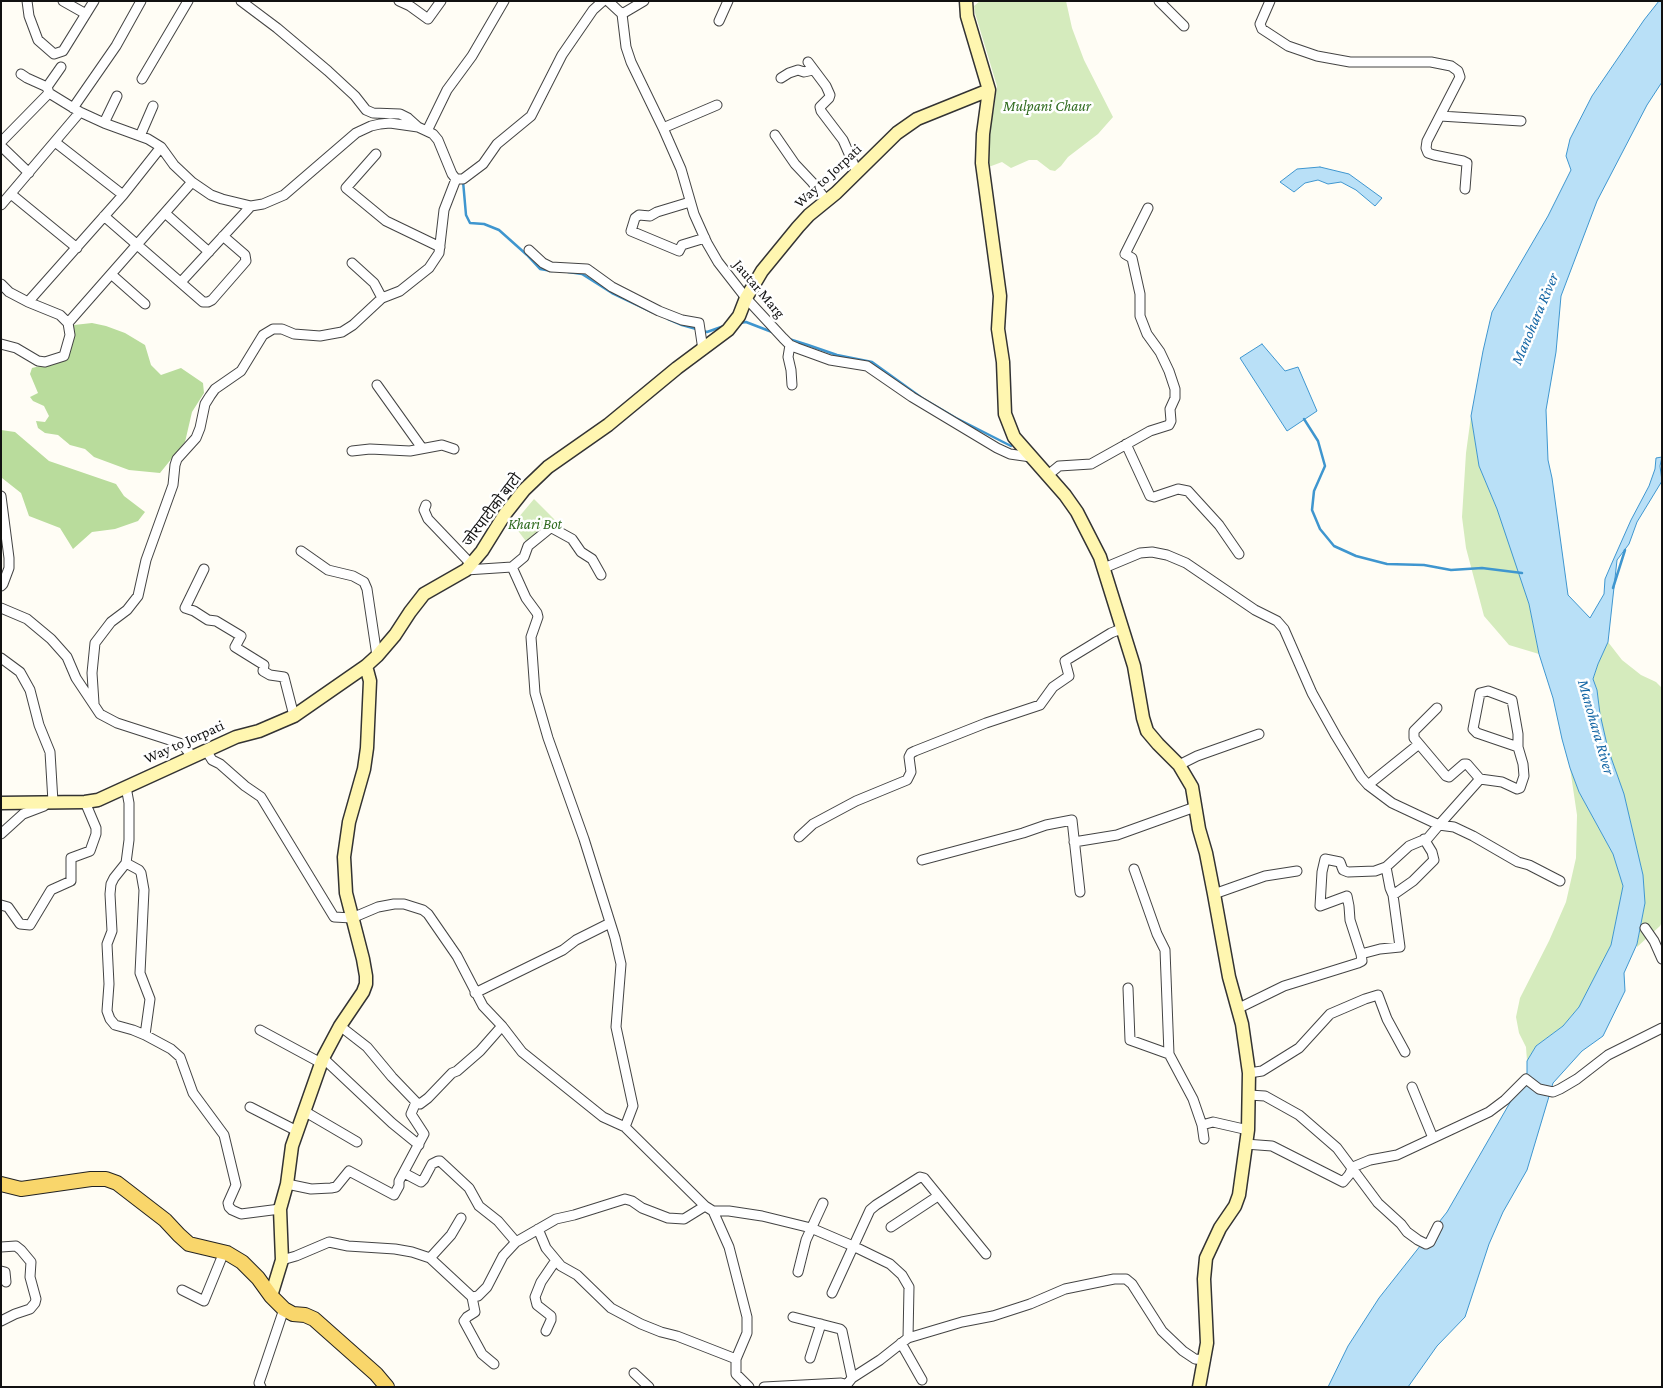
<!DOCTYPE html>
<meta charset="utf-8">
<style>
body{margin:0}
#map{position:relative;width:1663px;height:1388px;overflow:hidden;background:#fffdf5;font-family:"Crimson Pro",serif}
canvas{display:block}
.frame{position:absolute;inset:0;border:2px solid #111;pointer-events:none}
</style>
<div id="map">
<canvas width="1663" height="1388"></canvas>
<div class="frame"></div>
</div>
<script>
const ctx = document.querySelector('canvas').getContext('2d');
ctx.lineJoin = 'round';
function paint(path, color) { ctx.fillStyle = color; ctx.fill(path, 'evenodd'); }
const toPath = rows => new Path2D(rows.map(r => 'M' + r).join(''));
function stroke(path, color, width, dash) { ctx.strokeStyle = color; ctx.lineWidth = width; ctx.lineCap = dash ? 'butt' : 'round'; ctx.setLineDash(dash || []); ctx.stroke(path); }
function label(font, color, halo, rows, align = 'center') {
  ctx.font = font + ' "Crimson Pro","Noto Sans Devanagari",serif'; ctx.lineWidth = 5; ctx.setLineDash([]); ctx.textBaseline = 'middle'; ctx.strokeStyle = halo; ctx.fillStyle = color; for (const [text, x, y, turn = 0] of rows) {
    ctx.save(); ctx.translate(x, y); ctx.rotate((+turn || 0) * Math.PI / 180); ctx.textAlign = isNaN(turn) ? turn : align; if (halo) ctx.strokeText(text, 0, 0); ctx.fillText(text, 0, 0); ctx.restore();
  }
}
paint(toPath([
 [980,1,1066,1,1072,28,1084,60,1113,117,1098,134,1068,157,1061,166,1055,171,1050,170,1037,160,1029,160,1011,168,1002,162,986,168,989,130,994,109,997,86,975,13,974,6],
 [1471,416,1479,466,1497,509,1515,559,1529,604,1539,654,1509,645,1484,616,1466,548,1462,517,1466,453],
 [534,499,561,526,531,548,513,524],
 [1608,642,1622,660,1641,675,1656,682,1662,688,1662,922,1660,926,1637,947,1637,944,1645,903,1643,875,1624,794,1608,749,1600,714,1597,690,1593,680,1598,664],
 [1570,768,1579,792,1613,854,1623,886,1611,945,1579,1007,1563,1026,1536,1046,1527,1061,1526,1047,1519,1033,1516,1017,1520,998,1549,941,1566,902,1576,858,1577,815]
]), '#d5ebbd');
paint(toPath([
 [92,323,106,326,125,333,145,345,151,365,161,375,181,368,203,383,204,393,192,412,185,442,160,473,129,470,94,457,85,449,70,445,58,435,45,433,38,428,36,421,45,422,49,416,44,406,33,401,30,397,38,393,30,374,32,368,64,360,74,325],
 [1,430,15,432,49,461,116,484,124,496,145,512,138,521,115,529,92,532,73,549,60,528,29,516,21,493,2,478]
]), '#b9dc9c');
const water = toPath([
 [1659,1,1662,1,1662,82,1647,105,1597,201,1561,296,1556,352,1546,410,1548,460,1552,478,1568,595,1590,618,1604,594,1605,579,1611,565,1631,520,1649,486,1655,469,1656,458,1662,457,1660,466,1662,481,1637,522,1629,544,1617,560,1608,642,1598,664,1593,679,1597,690,1600,714,1608,749,1624,794,1643,875,1645,903,1637,944,1624,973,1625,991,1603,1036,1582,1051,1553,1083,1527,1170,1503,1212,1489,1244,1465,1317,1437,1346,1408,1387,1328,1387,1348,1346,1379,1298,1447,1212,1527,1073,1527,1061,1536,1046,1563,1026,1579,1007,1611,945,1623,886,1613,854,1579,792,1570,768,1562,739,1553,698,1539,654,1529,604,1497,509,1479,466,1471,416,1483,351,1492,312,1548,216,1571,170,1566,156,1570,139,1592,96,1644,20,1659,1],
 [1320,167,1349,174,1382,198,1375,206,1356,190,1341,182,1328,184,1318,180,1305,183,1294,192,1280,182,1297,169,1320,167],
 [1262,344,1285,371,1298,367,1317,411,1287,431,1240,358,1262,344]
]);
paint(water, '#b9e0f7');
stroke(water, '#3f96cf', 1);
stroke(toPath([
 [463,181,466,215,470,223,484,224,499,230,527,255,540,269,552,271],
 [568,272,582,274,612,293,652,312],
 [668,319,682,325,707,332,724,326],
 [740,323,746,322,772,332],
 [789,339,808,345,837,355,872,362,922,398,956,418,1011,446],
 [1304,419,1318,441,1325,466,1314,491,1312,510,1320,529,1334,546,1356,556,1387,564,1424,565,1451,570,1482,568,1522,573],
 [1613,588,1625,550]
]), '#3f96cf', 2.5);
const street = toPath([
 [27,1,29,16,38,40,54,54,63,51,94,1],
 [63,1,86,14],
 [241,1,277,28,328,71,355,96,366,110,373,113,400,114,408,118,418,127],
 [399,1,410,6,428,19,441,1],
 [608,1,622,14,626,47,631,62,663,128,681,169,694,214,707,243,718,262,746,298,783,338,790,345,797,348,830,360,867,366,912,397,997,448,1010,454,1031,457],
 [1159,1,1184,26],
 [1270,1,1260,24,1262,29,1288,46,1317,56,1350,62,1431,62,1451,66,1458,71,1460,77,1427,141,1426,148,1428,153,1434,155,1463,161,1467,163,1465,189],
 [622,14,644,1],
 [719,21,728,1],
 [808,62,826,86,830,95,829,98,820,107,821,111,843,140,857,172],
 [61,67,47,87,49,93,80,112,104,123,148,139,161,147,174,165,192,182,211,195,222,199,251,206,263,204,284,195,356,133,371,126,380,124,390,123,418,127,433,134,438,140,452,174,456,179],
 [21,74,27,78,47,87],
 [781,78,789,73,798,70,804,72,813,70],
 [142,79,188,1],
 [73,108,116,46,141,1],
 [1440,116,1521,121],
 [104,123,117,96],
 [663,128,717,105],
 [427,131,447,90,472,56,504,1],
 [775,135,795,164,812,182,827,201],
 [140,136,153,106],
 [1,142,49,93],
 [55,142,123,195],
 [1,146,29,173],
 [376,154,346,188,386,221,440,247],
 [11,194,77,248],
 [690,202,657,212,650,216,639,215,635,218,631,231,679,251,682,245,705,238],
 [1,205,80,112],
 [165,213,209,252],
 [104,216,203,302,208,302,212,300,246,261,245,255,223,236],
 [529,250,543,263,551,267,587,269,612,287,659,311,682,320,699,323,703,350],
 [352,263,374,283,382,298],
 [111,274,145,304],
 [181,282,251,206],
 [1,284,9,292,28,302,60,315,68,323,70,335,64,356,45,362,38,361,16,348,1,344],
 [28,302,123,195,161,147],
 [68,323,192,182],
 [790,345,788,357,791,370,792,385],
 [377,385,422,448],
 [1126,444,1150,496,1154,497,1178,489,1188,491,1219,525,1239,554],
 [352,451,370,449,410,451,442,445,454,449],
 [1048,475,1059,466,1091,464,1150,431,1169,425,1171,421,1170,409,1175,398,1175,389,1169,371,1160,352,1147,334,1140,316,1140,294,1132,258,1125,254,1148,208],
 [1,496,9,558,9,568,3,584,1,586],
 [426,505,424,510,428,519,471,564],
 [301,551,328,570,353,576,364,582,367,589,377,656],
 [512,567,526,598,537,613,538,617,531,637,535,693,548,738,584,839,615,938,621,964,616,1027,633,1106,625,1127],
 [1104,568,1140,553,1152,552,1167,555,1186,563,1255,610,1277,621,1284,629,1312,693,1336,736,1361,777,1368,785,1392,803,1439,825,1480,779,1502,782,1517,789,1520,788,1524,776,1523,764,1518,747,1518,734,1512,700,1488,691,1480,693,1473,729,1477,733,1518,747],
 [204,569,185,608,194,611,208,620,216,621,241,636,235,647,264,665,263,671,270,675,284,677,294,716],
 [466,570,512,567,524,557,528,546,549,529,552,528,572,539,581,552,592,559,601,575],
 [1,608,27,619,51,639,67,657,76,678,100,714,117,723,182,744,192,756],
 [1,658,20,672,30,690,39,725,50,752,53,802],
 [94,703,92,673,95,643,111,622,127,610,138,596,146,560,173,485,175,465,177,459,196,438,200,428,205,404,210,396,215,389,241,371,263,335,273,329,282,329,294,334,320,336,342,332,353,325,382,298,400,291,429,268,439,253,444,210,456,179,463,179,483,164,497,144,531,116,562,55,593,10,603,1],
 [1437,708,1414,731,1414,738,1446,776,1449,777,1464,764,1467,764,1480,779],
 [206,750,212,760,220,764,245,786,261,797,334,917,352,918,378,907,394,904,404,904,423,910,428,914,457,956,483,1006,502,1026,522,1052,603,1117,625,1127,705,1206,713,1211,729,1247,747,1317,747,1333,736,1359,736,1374,749,1387],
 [1179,765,1197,756,1259,734],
 [1368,785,1419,744],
 [126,787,129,803,129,840,126,863,114,878,111,884,110,894,112,931,107,944,109,984,107,1011,110,1019,115,1025,133,1030,145,1035],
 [1,834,23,814,44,806,46,802],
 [799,837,813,824,856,801,907,780,911,772,909,757,911,753,915,751,986,723,1040,705,1053,687,1069,676,1065,661,1111,633,1121,629],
 [1074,842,1117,835,1195,807],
 [922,860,1023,833,1046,825,1072,820,1080,892],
 [126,863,139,870,141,873,144,890,140,973,150,999,145,1035,171,1049,180,1057,193,1093,224,1135,236,1185,228,1203,229,1207,232,1210,241,1214,280,1209],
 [1386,867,1390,888,1393,895,1413,881,1434,860,1432,852,1424,839],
 [1134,869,1157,934,1165,950,1169,1054,1193,1099,1202,1125,1204,1139],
 [1214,894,1265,876,1297,871],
 [1,905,8,907,20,924,30,925,51,890,71,881,71,858,90,851,96,834,96,828,85,802],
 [1645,928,1654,941,1662,959],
 [1361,954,1350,920,1349,906,1347,896,1320,906,1322,872,1325,859,1340,862,1343,870,1348,872,1375,871,1386,867,1409,846,1428,838,1439,825,1454,827,1473,836,1518,862,1529,865,1560,881],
 [1128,988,1130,1040,1169,1054],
 [475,993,563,950,576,940,610,923],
 [1239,1008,1284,986,1358,963,1362,961,1361,954,1380,949,1400,947,1393,895],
 [340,1026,367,1047,392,1077,416,1102,420,1104,428,1098,452,1073,457,1071,480,1051,502,1026],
 [260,1030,321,1063],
 [323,1058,392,1123,419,1145],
 [1249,1073,1262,1071,1299,1048,1330,1014,1365,999,1378,995,1387,1019,1405,1052],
 [1412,1087,1433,1138],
 [1249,1095,1265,1096,1299,1115,1337,1148,1378,1203,1401,1224,1407,1232,1418,1240,1426,1244,1430,1242,1438,1226],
 [250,1107,297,1131],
 [304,1111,357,1142],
 [1202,1125,1213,1122,1248,1130],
 [1245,1144,1272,1146,1343,1182,1349,1175,1353,1167,1370,1160,1397,1155,1489,1112,1505,1100,1526,1079,1539,1089,1553,1092,1560,1089,1577,1079,1608,1055,1662,1028],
 [404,1173,421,1182,424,1179,432,1164,438,1161,440,1161,469,1188,479,1206,498,1221,516,1242],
 [287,1184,311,1189,331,1188,336,1187,349,1171,394,1195,399,1186,399,1181,424,1134,411,1114,416,1102],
 [713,1211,729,1211,762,1216,811,1228,853,1246,890,1264,902,1275,909,1287,908,1338],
 [891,1227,938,1196],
 [538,1229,546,1248,561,1266,577,1275,611,1308,641,1324,661,1332,677,1336,736,1359],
 [1,1247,16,1246,21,1250,31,1262,30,1277,36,1299,35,1303,30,1309,15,1314,1,1321],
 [430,1258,451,1235,461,1218],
 [282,1260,296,1256,329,1242,348,1246,395,1249,412,1252,430,1258,472,1297,478,1296,487,1287,503,1256,516,1242,556,1219,574,1215,625,1199,632,1201,642,1208,668,1218,684,1219,705,1206],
 [1,1271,5,1272,6,1282],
 [798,1272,806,1240,823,1203],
 [182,1290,204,1301,224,1252],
 [832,1293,870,1210,876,1205,920,1177,924,1178,986,1254],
 [472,1297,475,1312,467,1317,464,1321,482,1354,494,1364],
 [793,1317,840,1329,842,1331,852,1378],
 [546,1331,551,1320,551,1316,537,1305,535,1297,541,1282,556,1260],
 [901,1343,922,1380],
 [810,1358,821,1324],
 [634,1373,649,1387],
 [261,1387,259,1383,284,1309],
 [764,1387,841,1383,845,1384],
 [845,1387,852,1378,880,1360,908,1338,962,1322,993,1316,1030,1304,1065,1289,1114,1279,1126,1279,1132,1284,1162,1331,1183,1351,1195,1359,1205,1360]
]);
const secondary = toPath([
 [966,1,967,16,989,90,983,134,982,163,1000,296,998,329,1003,362,1005,414,1014,437,1065,495,1077,512,1100,557,1134,666,1143,718,1147,731,1158,744,1179,765,1192,787,1199,829,1206,853,1214,894,1229,977,1242,1024,1249,1073,1248,1130,1239,1195,1235,1206,1220,1228,1206,1258,1204,1279,1207,1343,1199,1387],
 [1,803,85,802,98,800,236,737,259,731,294,716,366,666,377,656,395,635,410,612,424,594,466,570,482,551,505,514,524,490,548,467,608,425,677,368,728,330,739,316,746,298,762,271,798,227,809,215,836,193,897,133,917,119,989,90],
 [271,1296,282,1260,280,1209,287,1184,292,1146,323,1058,340,1026,363,992,366,984,366,976,363,959,346,893,344,857,349,822,364,769,367,748,370,681,366,666]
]);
const primary = toPath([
 [1,1184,21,1189,91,1179,106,1179,117,1183,165,1220,179,1235,189,1244,227,1253,242,1262,258,1278,271,1296,284,1309,293,1314,305,1315,314,1319,376,1374,387,1387]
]);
stroke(street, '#444', 11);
stroke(secondary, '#333', 15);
stroke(primary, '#222', 16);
stroke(street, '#fff', 9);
stroke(secondary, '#fff6b0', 12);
stroke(primary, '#f9d66b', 14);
label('italic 15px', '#2f6b1f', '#fff', [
 ["Mulpani Chaur",1047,106],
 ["Khari Bot",535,524]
]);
label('15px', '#111', '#fff', [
 ["Way to Jorpati",828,176,-43],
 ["Jautar Marg",759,289,50],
 ["जोरपाटीको बाटो",492,510,-53],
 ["Way to Jorpati",184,742,-24]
]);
label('italic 16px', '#1768a6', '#fff', [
 ["Manohara River",1535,319,-67],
 ["Manohara River",1596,727,74]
]);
</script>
